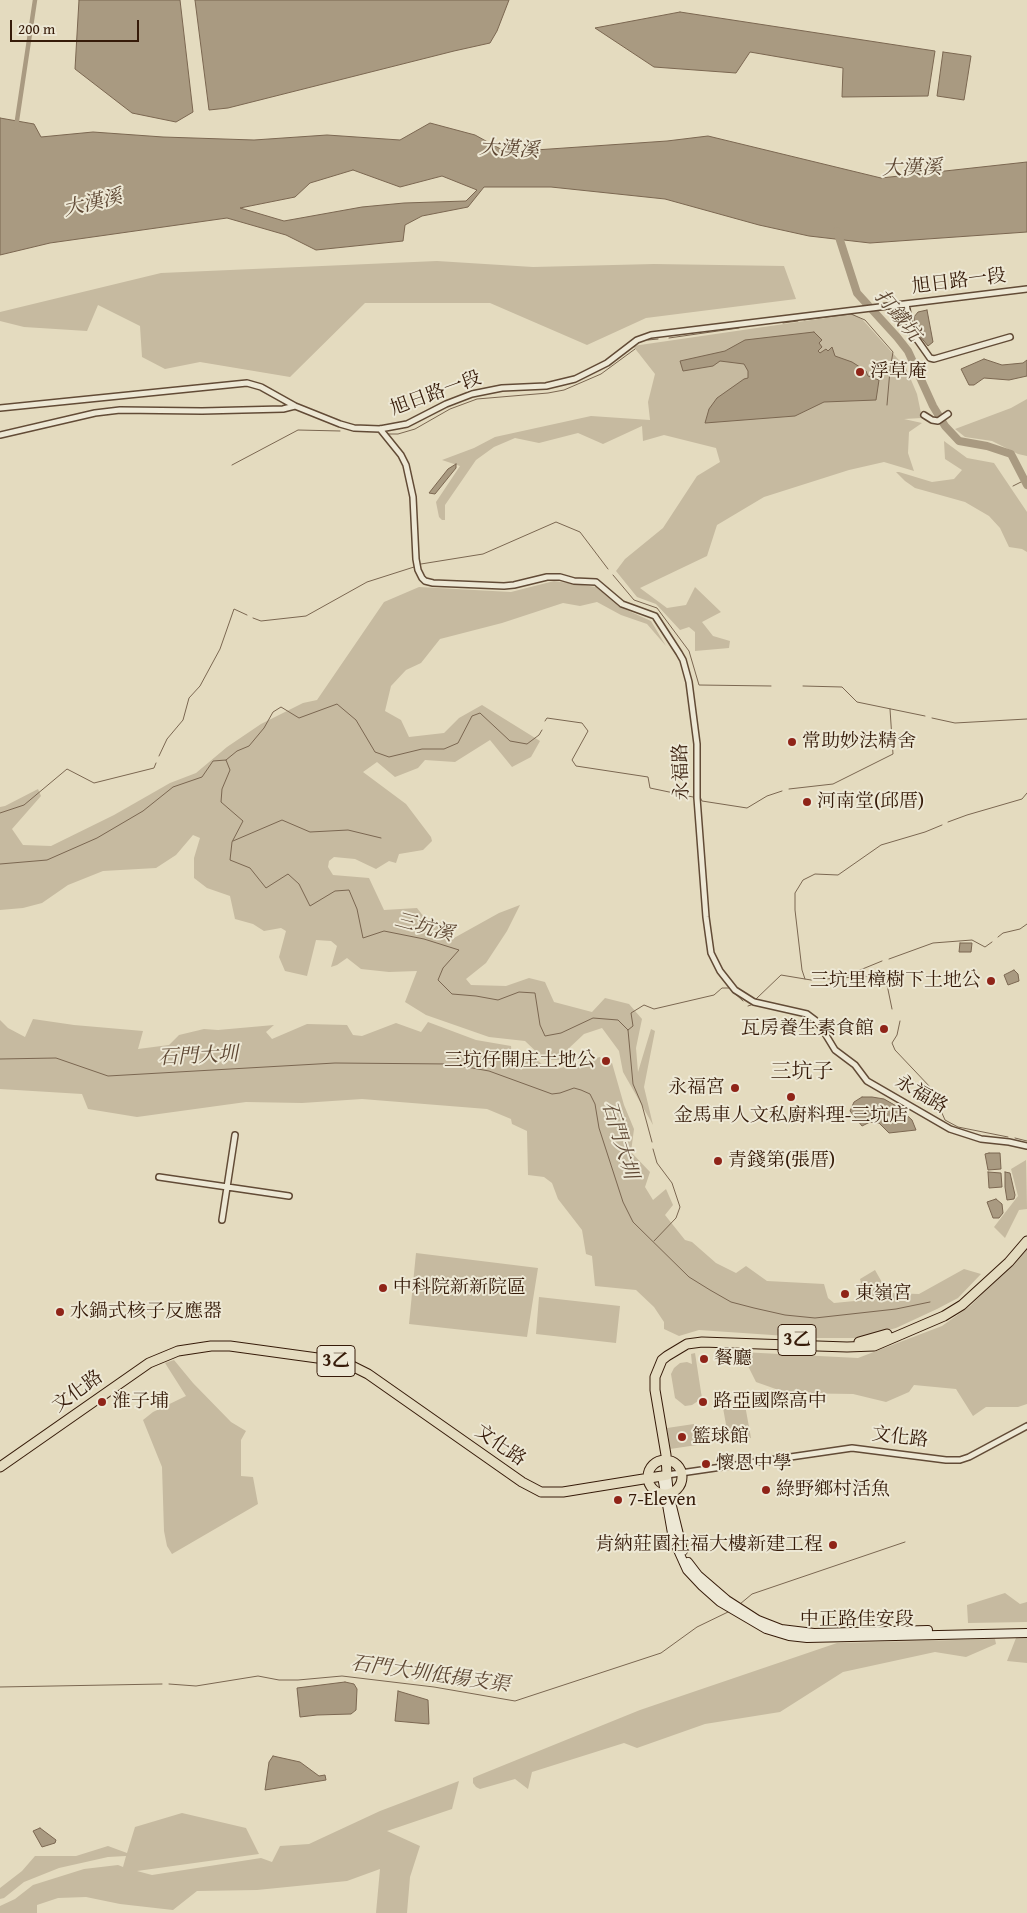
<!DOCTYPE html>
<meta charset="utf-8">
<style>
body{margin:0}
#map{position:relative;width:1027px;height:1913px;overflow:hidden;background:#e4dbbf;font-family:"Gentium Book Plus",serif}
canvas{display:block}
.scale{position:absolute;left:10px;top:20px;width:129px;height:22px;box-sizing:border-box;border:2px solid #361b09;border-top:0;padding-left:6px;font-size:15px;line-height:18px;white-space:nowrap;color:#361b09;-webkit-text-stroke:4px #ede8d5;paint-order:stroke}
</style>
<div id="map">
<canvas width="1027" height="1913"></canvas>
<div class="scale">200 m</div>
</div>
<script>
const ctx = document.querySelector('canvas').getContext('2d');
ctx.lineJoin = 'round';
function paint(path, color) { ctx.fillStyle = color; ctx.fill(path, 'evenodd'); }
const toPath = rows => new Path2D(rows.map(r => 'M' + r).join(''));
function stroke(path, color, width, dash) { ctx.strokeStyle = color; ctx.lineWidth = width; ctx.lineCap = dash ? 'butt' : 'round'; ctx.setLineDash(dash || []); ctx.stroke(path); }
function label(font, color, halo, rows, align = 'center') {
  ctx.font = font + ' "Gentium Book Plus","Noto Serif TC",serif'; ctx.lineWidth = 4; ctx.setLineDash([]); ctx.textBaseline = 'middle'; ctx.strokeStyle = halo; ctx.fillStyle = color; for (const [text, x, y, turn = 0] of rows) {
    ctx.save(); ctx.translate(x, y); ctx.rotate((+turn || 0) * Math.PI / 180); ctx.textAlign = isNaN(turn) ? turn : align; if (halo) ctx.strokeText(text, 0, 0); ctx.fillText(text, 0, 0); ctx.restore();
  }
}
paint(toPath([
 [437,261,533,267,654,264,784,266,796,299,646,318,587,345,490,303,365,303,290,377,200,362,165,369,142,357,140,326,98,305,87,331,24,327,0,321,0,312,161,273],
 [853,314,862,319,906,368,917,394,922,418,904,419,922,423,909,432,908,453,914,471,884,462,849,470,764,497,717,525,707,556,640,588,667,608,686,605,695,587,721,612,702,622,713,636,730,641,729,648,695,651,695,632,689,627,680,630,656,604,637,597,616,571,625,559,663,528,697,476,720,462,716,448,664,435,643,441,642,426,603,444,578,433,539,443,515,438,494,447,476,460,445,505,445,520,442,520,439,517,436,502,460,466,442,460,474,448,495,437,591,416,650,420,648,402,655,374,633,346],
 [1027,399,1027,456,1018,454,992,441,965,437,955,429,1011,408],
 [944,441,967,458,994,463,1027,512,1027,552,1022,549,1009,547,1000,528,989,516,965,502,915,488,905,481,896,472,899,472,932,482,954,479,962,470,945,459],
 [554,581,596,587,618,606,651,621,666,646,647,624,621,615,597,602,580,606,563,603,502,623,440,639,421,663,406,670,391,686,385,711,401,720,409,737,444,733,459,718,482,705,540,741,531,757,512,767,490,740,455,762,425,760,418,768,395,777,377,762,363,772,406,804,431,837,432,841,423,850,399,854,396,863,389,861,376,869,355,859,334,857,329,861,328,867,333,875,369,878,384,910,417,908,428,922,446,923,454,938,499,913,520,905,507,931,486,963,466,979,471,985,506,986,529,978,545,982,554,1002,592,1012,605,998,629,1004,642,1019,636,1048,638,1072,651,1029,655,1031,644,1087,653,1125,623,1072,619,1051,602,1028,584,1034,567,1050,563,1060,545,1060,525,1041,489,1037,426,1015,405,1002,417,971,389,972,361,969,347,958,337,965,331,967,337,946,331,941,316,940,307,976,285,971,279,957,286,931,281,928,264,931,253,924,235,919,230,896,207,888,194,878,194,858,200,838,193,835,176,855,156,868,103,871,68,885,42,903,23,908,0,910,0,807,5,806,38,789,41,796,12,829,23,845,51,846,114,815,170,783,196,773,227,747,261,724,303,703,317,700,384,602,419,587,511,592],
 [33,1019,74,1025,143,1031,138,1049,169,1045,179,1035,204,1029,218,1030,274,1025,266,1032,272,1039,307,1024,347,1025,353,1035,362,1036,396,1023,421,1032,428,1022,476,1040,511,1046,512,1055,524,1060,530,1054,544,1066,557,1069,600,1057,604,1063,612,1063,624,1105,634,1129,631,1152,650,1172,645,1187,653,1200,666,1189,673,1205,665,1215,685,1240,692,1242,716,1263,736,1273,746,1266,767,1281,824,1284,828,1298,834,1303,865,1300,860,1279,875,1270,888,1293,919,1294,964,1269,981,1274,958,1298,937,1309,896,1328,858,1338,816,1338,699,1330,679,1336,664,1329,664,1322,654,1307,636,1290,595,1286,592,1256,586,1254,582,1230,558,1199,552,1183,544,1177,528,1175,527,1131,512,1124,511,1119,487,1109,362,1099,302,1103,246,1102,137,1117,88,1109,82,1094,0,1089,0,1020,8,1028,25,1037],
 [1026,1160,1027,1209,1019,1210,1005,1238,994,1227,1018,1196,1011,1169],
 [1027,1247,1027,1404,1018,1407,986,1407,973,1416,956,1389,914,1385,909,1392,886,1402,853,1394,787,1393,756,1382,741,1352,858,1358,942,1326,970,1306,1006,1271],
 [416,1253,538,1268,527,1337,409,1324],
 [539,1297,620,1306,616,1343,536,1334],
 [695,1353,703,1405,699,1405,698,1401,692,1405,685,1406,675,1398,671,1374,674,1368,680,1363,687,1362,692,1364,691,1354],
 [174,1360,193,1383,231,1422,246,1431,241,1440,241,1476,253,1477,258,1504,172,1554,167,1546,164,1531,162,1467,143,1420,153,1412,186,1396,165,1363],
 [745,1405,751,1438,729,1441,723,1408],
 [694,1424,697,1445,670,1449,667,1428],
 [1005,1593,1020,1604,1027,1602,1027,1622,968,1623,967,1605],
 [1016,1638,1027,1638,1027,1663,1007,1661],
 [995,1639,996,1644,966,1657,935,1652,843,1672,780,1712,705,1724,637,1748,624,1743,532,1772,528,1789,515,1779,480,1789,476,1787,473,1783,473,1778,477,1776,640,1710,837,1643],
 [459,1781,452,1809,387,1831,420,1846,410,1877,407,1913,376,1913,380,1869,347,1881,257,1890,197,1891,173,1910,120,1904,86,1897,58,1898,37,1905,37,1913,0,1913,0,1906,15,1899,33,1885,84,1869,118,1865,123,1867,126,1856,108,1857,59,1868,24,1882,4,1898,0,1899,0,1888,22,1871,35,1856,76,1856,108,1846,127,1853,135,1827,182,1813,246,1828,259,1854,137,1871,152,1875,261,1858,272,1862,280,1846,309,1844,380,1811]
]), '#c6baa0');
const water = toPath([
 [79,0,180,0,193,112,176,122,132,113,75,69,79,0],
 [195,0,509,0,497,31,490,43,454,51,228,108,209,110,195,0],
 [680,12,935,51,928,96,842,97,843,68,750,52,736,73,654,67,595,28,680,12],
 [943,52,971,56,964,100,937,96,943,52],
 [0,118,34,124,41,137,93,132,163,137,254,140,327,135,400,140,430,123,475,135,506,152,667,141,708,136,881,178,1027,162,1027,232,870,243,809,236,759,225,665,199,551,187,484,187,468,207,422,216,405,225,403,241,316,250,286,235,227,218,50,243,0,255,0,118],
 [353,170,400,187,442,176,477,190,466,201,404,203,362,207,284,221,240,208,295,197,310,183,353,170],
 [927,310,933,342,928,346,915,330,914,317,918,312,927,310],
 [814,332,822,340,819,343,822,347,818,351,820,353,826,349,828,351,832,347,835,356,852,362,866,371,868,376,879,380,876,400,824,402,795,416,705,423,709,409,717,398,744,379,748,378,748,371,744,364,720,361,713,366,683,371,680,361,725,351,745,340,814,332],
 [984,359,1002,365,1023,363,1027,360,1027,376,1009,380,984,378,974,385,969,385,961,369,984,359],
 [456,464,456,468,435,494,429,493,448,469,456,464],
 [960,943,972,943,971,952,959,952,960,943],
 [1014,970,1018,974,1019,981,1008,985,1004,975,1014,970],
 [862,1097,872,1097,884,1099,898,1107,912,1120,916,1130,889,1133,879,1123,870,1122,862,1126,850,1111,854,1102,862,1097],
 [989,1153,1000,1153,1001,1169,988,1170,985,1154,989,1153],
 [988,1172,1001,1173,1002,1187,989,1188,988,1172],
 [1005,1172,1010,1173,1015,1195,1014,1199,1007,1200,1005,1187,1005,1172],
 [996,1199,1002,1204,1003,1213,999,1218,993,1218,987,1202,996,1199],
 [345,1682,354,1684,357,1689,356,1710,351,1714,317,1715,300,1717,297,1688,345,1682],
 [398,1691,428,1700,429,1724,395,1721,398,1691],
 [273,1756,300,1762,319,1776,325,1775,326,1780,265,1790,269,1762,273,1756],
 [40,1828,56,1840,55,1843,42,1847,33,1831,40,1828]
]);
paint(water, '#a99a81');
stroke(water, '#7b6751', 1);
stroke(toPath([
 [804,320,851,314,865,320,893,352,890,370,887,405],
 [783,323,798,321],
 [669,338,739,328],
 [648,340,658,339],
 [388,434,398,434,415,429,450,409,477,399,548,393,564,390,601,374,635,349],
 [232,465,298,430,340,431],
 [1013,486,1027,479],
 [421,564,483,554,556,522,580,532,608,569],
 [613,575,634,600,657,608,689,651,699,685,771,686],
 [253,618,261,621,306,616,367,582,414,567],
 [803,686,842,687,857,702,925,716],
 [932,718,955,723,1027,719],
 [545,721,547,718,582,723,588,731,572,760,576,766,648,777,650,788,693,797],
 [159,756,167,739,183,720,189,698,200,686,220,649,234,609,247,615],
 [226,760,237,751,249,746,264,728,273,712,281,707,299,718,337,704,356,720,375,752,389,757,422,749,444,749,458,743,472,716,480,713,510,741,527,744,539,735,542,730],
 [789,789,833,784,893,754,890,709],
 [700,797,702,801,747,808,767,796,782,791],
 [0,813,24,805,67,769,94,783,154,768,156,763],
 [948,822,967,815,1022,799,1027,793],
 [233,841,282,820,310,832,348,830,381,838],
 [0,864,47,860,97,838,143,811,173,787,202,777,213,761,226,760,230,770,222,789,221,802,243,821,232,842,230,860,250,868,266,888,288,874,299,884,310,906,335,891,349,890,357,909,363,938,384,931,424,939,459,950,443,968,438,980,452,994,476,996,498,1000,519,992,535,993,540,1025,545,1036,561,1033,593,1018,618,1020,628,1030,633,1084,642,1105,652,1142],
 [998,937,1003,933,1020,929,1027,924],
 [889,959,933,943,972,940,985,947,992,942],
 [843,977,882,961],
 [805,979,802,970,795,910,795,893,803,880,815,874,838,875,881,845,925,832,942,825],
 [756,999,781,975,811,980,885,975,892,1009],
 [748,1006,751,1005],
 [900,1021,897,1035,892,1043,895,1050,931,1088,945,1120,958,1127,1008,1137],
 [628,1030,633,1026,631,1013,644,1005,654,1009,714,995,722,988,729,988,743,1001],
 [0,1059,56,1058,108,1076,335,1063,450,1064,489,1071,552,1094,560,1093,574,1088,581,1090,590,1094,595,1104,599,1128,623,1202,633,1222,689,1277,710,1290,731,1302,754,1308,785,1315,815,1318,896,1309,930,1302],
 [1015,1138,1027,1141],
 [653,1149,657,1163,672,1183,680,1207,676,1218,654,1241],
 [740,1604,752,1594,905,1542],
 [169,1684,196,1686,258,1676,279,1680,298,1680,342,1676,434,1687,515,1701,661,1653,697,1627,728,1612],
 [0,1687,162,1684]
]), '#7b6751', 1);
stroke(toPath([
 [16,127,35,0]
]), '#a99a81', 4.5);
stroke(toPath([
 [837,231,857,293,897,337,908,351,933,406,945,426,959,441,987,446,1011,454,1027,485]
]), '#a99a81', 8);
const street = toPath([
 [906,304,911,331,930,358,934,359,1010,337],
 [0,408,247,383,261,387,295,406,340,424,354,428,380,429,407,424,446,404,472,394,502,388,546,386,575,379,607,363,637,340,651,335,1027,289],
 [924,415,932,420,938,421,948,414],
 [380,429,401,455,406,465,413,497,416,559,418,570,422,578,425,581,433,583,504,586,514,585,547,577,560,577,574,581,596,582,622,604,655,616,679,653,683,660,689,682,697,744,697,798,706,917,711,953,720,971,735,990,754,1002,807,1014,815,1020,821,1027,835,1050,855,1065,867,1081,950,1129,981,1139,1009,1142,1027,1146],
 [0,435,95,413,120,410,202,411,283,409,295,406],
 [159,1177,289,1196],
 [222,1220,235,1135],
 [667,1475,852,1448,946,1460,960,1460,969,1457,1027,1426]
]);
const secondary = toPath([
 [667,1475,669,1494,683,1551],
 [662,1476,673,1539,687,1570,702,1586,720,1602,766,1629,789,1636,807,1638,1027,1633],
 [688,1562,698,1575,727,1600,758,1620,781,1629,814,1633,928,1630]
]);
const primary = toPath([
 [859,1342,887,1334],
 '648 1477a17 17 0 1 1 34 0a17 17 0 1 1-34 0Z',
 [0,1467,149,1363,178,1351,211,1346,230,1346,332,1360,350,1365,368,1374,522,1482,541,1492,563,1492,662,1476,667,1475,666,1455,655,1390,655,1377,662,1360,667,1356,687,1344,702,1342,847,1347,874,1346,944,1316,962,1305,1009,1262,1027,1241]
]);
stroke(street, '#624b36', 8);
stroke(secondary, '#361b09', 10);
stroke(primary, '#361b09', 11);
stroke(street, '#ede8d5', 5);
stroke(secondary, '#ede8d5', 8);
stroke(primary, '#e4dbbf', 9);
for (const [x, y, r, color] of [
 [860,372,5,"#8f2418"],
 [792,742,5,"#8f2418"],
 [807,802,5,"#8f2418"],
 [991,981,5,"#8f2418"],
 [884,1029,5,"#8f2418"],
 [606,1061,5,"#8f2418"],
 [735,1088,5,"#8f2418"],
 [791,1097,5,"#8f2418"],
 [718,1161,5,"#8f2418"],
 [383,1288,5,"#8f2418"],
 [845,1294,5,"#8f2418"],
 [60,1312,5,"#8f2418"],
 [704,1359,5,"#8f2418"],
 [102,1402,5,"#8f2418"],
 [703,1402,5,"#8f2418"],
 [682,1437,5,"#8f2418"],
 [706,1464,5,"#8f2418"],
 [766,1490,5,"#8f2418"],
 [618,1500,5,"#8f2418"],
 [833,1545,5,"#8f2418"]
]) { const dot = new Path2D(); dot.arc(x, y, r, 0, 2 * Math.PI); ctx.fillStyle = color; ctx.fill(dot); stroke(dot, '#ede8d5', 2); }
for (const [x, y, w] of [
 [797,1340,38],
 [336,1361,38]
]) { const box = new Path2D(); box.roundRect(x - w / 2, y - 15.5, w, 31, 4); ctx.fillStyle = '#ede8d5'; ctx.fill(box); stroke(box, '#361b09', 1); }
label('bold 18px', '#361b09', null, [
 ["3乙",797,1340],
 ["3乙",336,1361]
]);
label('19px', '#361b09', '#ede8d5', [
 ["旭日路一段",959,282,-7],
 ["旭日路一段",436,394,-20],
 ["永福路",682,772,-92],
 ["永福路",921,1095,30],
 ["文化路",78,1392,-36],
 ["文化路",900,1438,7],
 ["文化路",500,1446,35],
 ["中正路佳安段",857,1620]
]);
label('19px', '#361b09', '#ede8d5', [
 ["浮草庵",870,372],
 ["常助妙法精舍",802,742],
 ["河南堂(邱厝)",817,802],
 ["三坑里樟樹下土地公",981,981,"right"],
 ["瓦房養生素食館",874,1029,"right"],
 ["三坑仔開庄土地公",596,1061,"right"],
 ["永福宮",725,1088,"right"],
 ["金馬車人文私廚料理-三坑店",791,1116,"center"],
 ["青錢第(張厝)",728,1161],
 ["中科院新新院區",393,1288],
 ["東嶺宮",855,1294],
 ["水鍋式核子反應器",70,1312],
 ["餐廳",714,1359],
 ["淮子埔",112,1402],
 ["路亞國際高中",713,1402],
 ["籃球館",692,1437],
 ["懷恩中學",716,1464],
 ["綠野鄉村活魚",776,1490],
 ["7-Eleven",628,1500],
 ["肯納莊園社福大樓新建工程",823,1545,"right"]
], 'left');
label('italic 20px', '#5e4733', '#ede8d5', [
 ["大漢溪",509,150,3],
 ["大漢溪",912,169,-1],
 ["大漢溪",93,204,-13],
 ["打鐵坑",897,316,50],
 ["三坑溪",424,928,15],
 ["石門大圳",198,1057,-3],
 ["石門大圳",619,1140,73],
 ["石門大圳低揚支渠",430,1675,8]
]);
label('21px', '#361b09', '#ede8d5', [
 ["三坑子",802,1073]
]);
</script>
